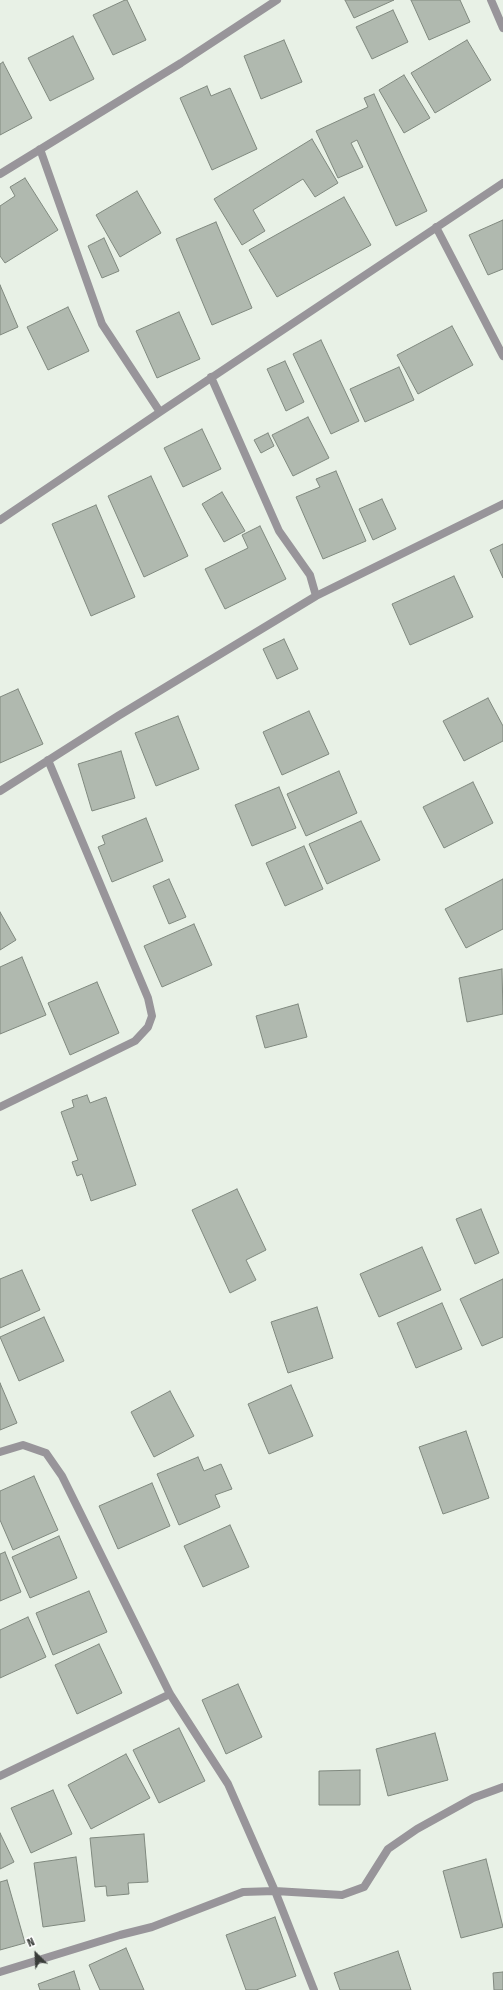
<!DOCTYPE html>
<style>
body{margin:0}
#map{position:relative;width:503px;height:1990px;overflow:hidden;background:#e8f1e6;font-family:"Fira Sans Condensed",sans-serif}
canvas{display:block}
.north{position:absolute;left:16px;top:1934px;width:40px;height:40px;-webkit-text-stroke:3px #fff;paint-order:stroke;rotate:336deg;font-size:11px;font-weight:700;line-height:16px;text-align:center;color:#393d39}
.north::after{content:'';display:block;margin:auto;width:14px;height:18px;background:#393d39;clip-path:polygon(50% 0,100% 100%,50% 72%,0 100%)}
</style>
<div id="map">
<canvas width="503" height="1990"></canvas>
<div class="north">N</div>
</div>
<script>
const ctx = document.querySelector('canvas').getContext('2d');
ctx.lineJoin = 'round';
function paint(path, color) { ctx.fillStyle = color; ctx.fill(path, 'evenodd'); }
const toPath = rows => new Path2D(rows.map(r => 'M' + r).join(''));
function stroke(path, color, width, dash) { ctx.strokeStyle = color; ctx.lineWidth = width; ctx.lineCap = dash ? 'butt' : 'round'; ctx.setLineDash(dash || []); ctx.stroke(path); }
const building = toPath([
 [125,0,127,0,146,40,113,55,93,15,125,0],
 [345,0,394,0,354,18,345,0],
 [411,0,460,0,470,22,429,40,411,0],
 [393,10,408,42,372,59,356,27,393,10],
 [73,36,94,79,50,101,28,58,73,36],
 [284,40,302,82,261,99,244,56,284,40],
 [467,40,491,80,435,113,411,73,467,40],
 [3,62,32,118,0,135,0,64,3,62],
 [404,75,430,118,404,133,379,90,404,75],
 [207,86,211,96,230,88,257,149,212,170,180,98,207,86],
 [374,94,427,211,396,226,357,140,351,143,363,167,338,178,316,131,368,107,364,98,374,94],
 [312,139,338,183,315,197,303,179,253,210,265,231,242,245,214,199,312,139],
 [25,178,58,230,5,263,0,256,0,206,15,196,10,187,25,178],
 [137,191,161,233,120,257,96,215,137,191],
 [344,197,371,245,277,297,249,250,344,197],
 [503,220,503,269,488,275,469,235,503,220],
 [216,222,252,308,212,325,176,239,216,222],
 [104,238,119,271,102,278,88,246,104,238],
 [0,285,18,327,0,335,0,285],
 [68,307,89,351,48,370,27,327,68,307],
 [179,312,200,359,157,378,136,331,179,312],
 [452,326,473,365,418,394,397,355,452,326],
 [321,340,359,421,331,434,293,354,321,340],
 [285,361,304,402,286,411,267,369,285,361],
 [399,367,414,400,365,422,350,389,399,367],
 [308,417,329,458,293,476,272,435,308,417],
 [202,429,221,469,183,487,164,448,202,429],
 [268,433,274,446,261,453,254,440,268,433],
 [336,471,366,541,323,559,296,497,320,487,316,479,336,471],
 [151,476,188,556,144,577,108,496,151,476],
 [222,492,245,531,224,542,202,504,222,492],
 [382,499,396,529,373,540,359,509,382,499],
 [96,505,135,597,91,616,52,524,96,505],
 [260,526,286,579,225,609,205,569,248,548,242,535,260,526],
 [503,544,503,578,490,550,503,544],
 [454,576,473,617,410,645,392,604,454,576],
 [284,639,298,669,277,679,263,649,284,639],
 [18,689,43,744,0,763,0,697,18,689],
 [488,698,503,726,503,741,464,761,443,721,488,698],
 [309,711,329,754,282,775,263,732,309,711],
 [178,716,199,769,156,786,135,733,178,716],
 [121,751,135,798,92,811,78,764,121,751],
 [339,771,357,813,306,836,287,794,339,771],
 [473,782,493,823,444,848,423,807,473,782],
 [279,787,296,828,252,846,235,805,279,787],
 [146,818,163,861,112,882,98,847,105,844,102,836,146,818],
 [361,821,380,860,327,884,309,844,361,821],
 [304,846,323,889,285,906,266,863,304,846],
 [169,879,186,917,169,924,153,886,169,879],
 [503,879,503,929,466,948,445,909,503,879],
 [0,912,16,940,0,950,0,912],
 [194,924,212,965,162,987,144,946,194,924],
 [22,957,46,1015,0,1034,0,967,22,957],
 [502,969,503,1014,467,1022,459,978,502,969],
 [97,982,119,1033,70,1055,48,1003,97,982],
 [298,1004,307,1037,265,1048,256,1016,298,1004],
 [87,1095,90,1103,106,1097,136,1185,91,1201,82,1174,77,1176,72,1162,78,1160,61,1112,74,1107,72,1100,87,1095],
 [237,1189,266,1250,246,1260,256,1280,230,1293,192,1210,237,1189],
 [481,1209,499,1253,475,1264,456,1219,481,1209],
 [422,1247,441,1290,379,1317,360,1274,422,1247],
 [22,1270,40,1310,0,1328,0,1279,22,1270],
 [503,1279,503,1337,482,1346,460,1299,503,1279],
 [442,1303,462,1349,416,1368,397,1323,442,1303],
 [317,1307,333,1358,288,1373,271,1322,317,1307],
 [44,1317,64,1361,19,1381,0,1337,44,1317],
 [0,1383,17,1423,0,1430,0,1383],
 [291,1385,313,1436,269,1454,248,1404,291,1385],
 [170,1391,194,1436,154,1457,131,1412,170,1391],
 [466,1431,489,1498,443,1514,419,1447,466,1431],
 [198,1457,204,1471,221,1464,232,1489,215,1495,220,1507,179,1525,157,1474,198,1457],
 [34,1476,58,1530,13,1550,0,1520,0,1491,34,1476],
 [152,1483,170,1526,118,1549,99,1506,152,1483],
 [230,1525,249,1567,203,1587,184,1546,230,1525],
 [59,1536,77,1578,30,1598,12,1557,59,1536],
 [5,1552,21,1592,0,1601,0,1554,5,1552],
 [89,1591,107,1632,53,1655,36,1613,89,1591],
 [28,1617,46,1657,0,1678,0,1630,28,1617],
 [99,1644,122,1693,77,1714,55,1665,99,1644],
 [238,1684,262,1737,226,1754,202,1700,238,1684],
 [179,1728,205,1781,159,1803,133,1750,179,1728],
 [435,1733,448,1780,388,1796,376,1749,435,1733],
 [126,1754,150,1798,91,1829,68,1785,126,1754],
 [360,1770,360,1805,319,1805,319,1771,360,1770],
 [53,1790,72,1834,31,1853,11,1808,53,1790],
 [0,1833,14,1862,0,1869,0,1833],
 [144,1834,148,1882,128,1883,129,1894,107,1896,106,1886,95,1887,90,1838,144,1834],
 [76,1857,85,1921,43,1927,34,1863,76,1857],
 [486,1859,503,1927,461,1938,443,1871,486,1859],
 [7,1880,25,1943,0,1950,0,1882,7,1880],
 [275,1917,296,1976,256,1990,246,1990,226,1935,275,1917],
 [126,1948,144,1990,100,1990,89,1965,126,1948],
 [398,1951,411,1990,340,1990,334,1973,398,1951],
 [74,1971,80,1990,40,1990,38,1984,74,1971],
 [503,1972,503,1990,494,1990,493,1973,503,1972]
]);
paint(building, '#b0b9af');
stroke(building, '#80897f', 1);
stroke(toPath([
 [491,0,503,28],
 [40,149,102,324,160,412,503,183],
 [0,174,181,63,277,0],
 [436,227,503,356],
 [211,377,279,531,310,575,316,596],
 [0,520,160,412],
 [0,791,118,716,316,596,503,504],
 [0,1107,135,1041,148,1027,152,1016,148,998,48,760],
 [0,1452,23,1445,46,1453,62,1476,170,1694,228,1784,275,1891,314,1990],
 [0,1776,170,1694],
 [0,1972,120,1935,152,1927,243,1892,275,1891,342,1895,364,1887,388,1849,417,1829,473,1798,503,1787]
]), '#98959a', 8);
</script>
